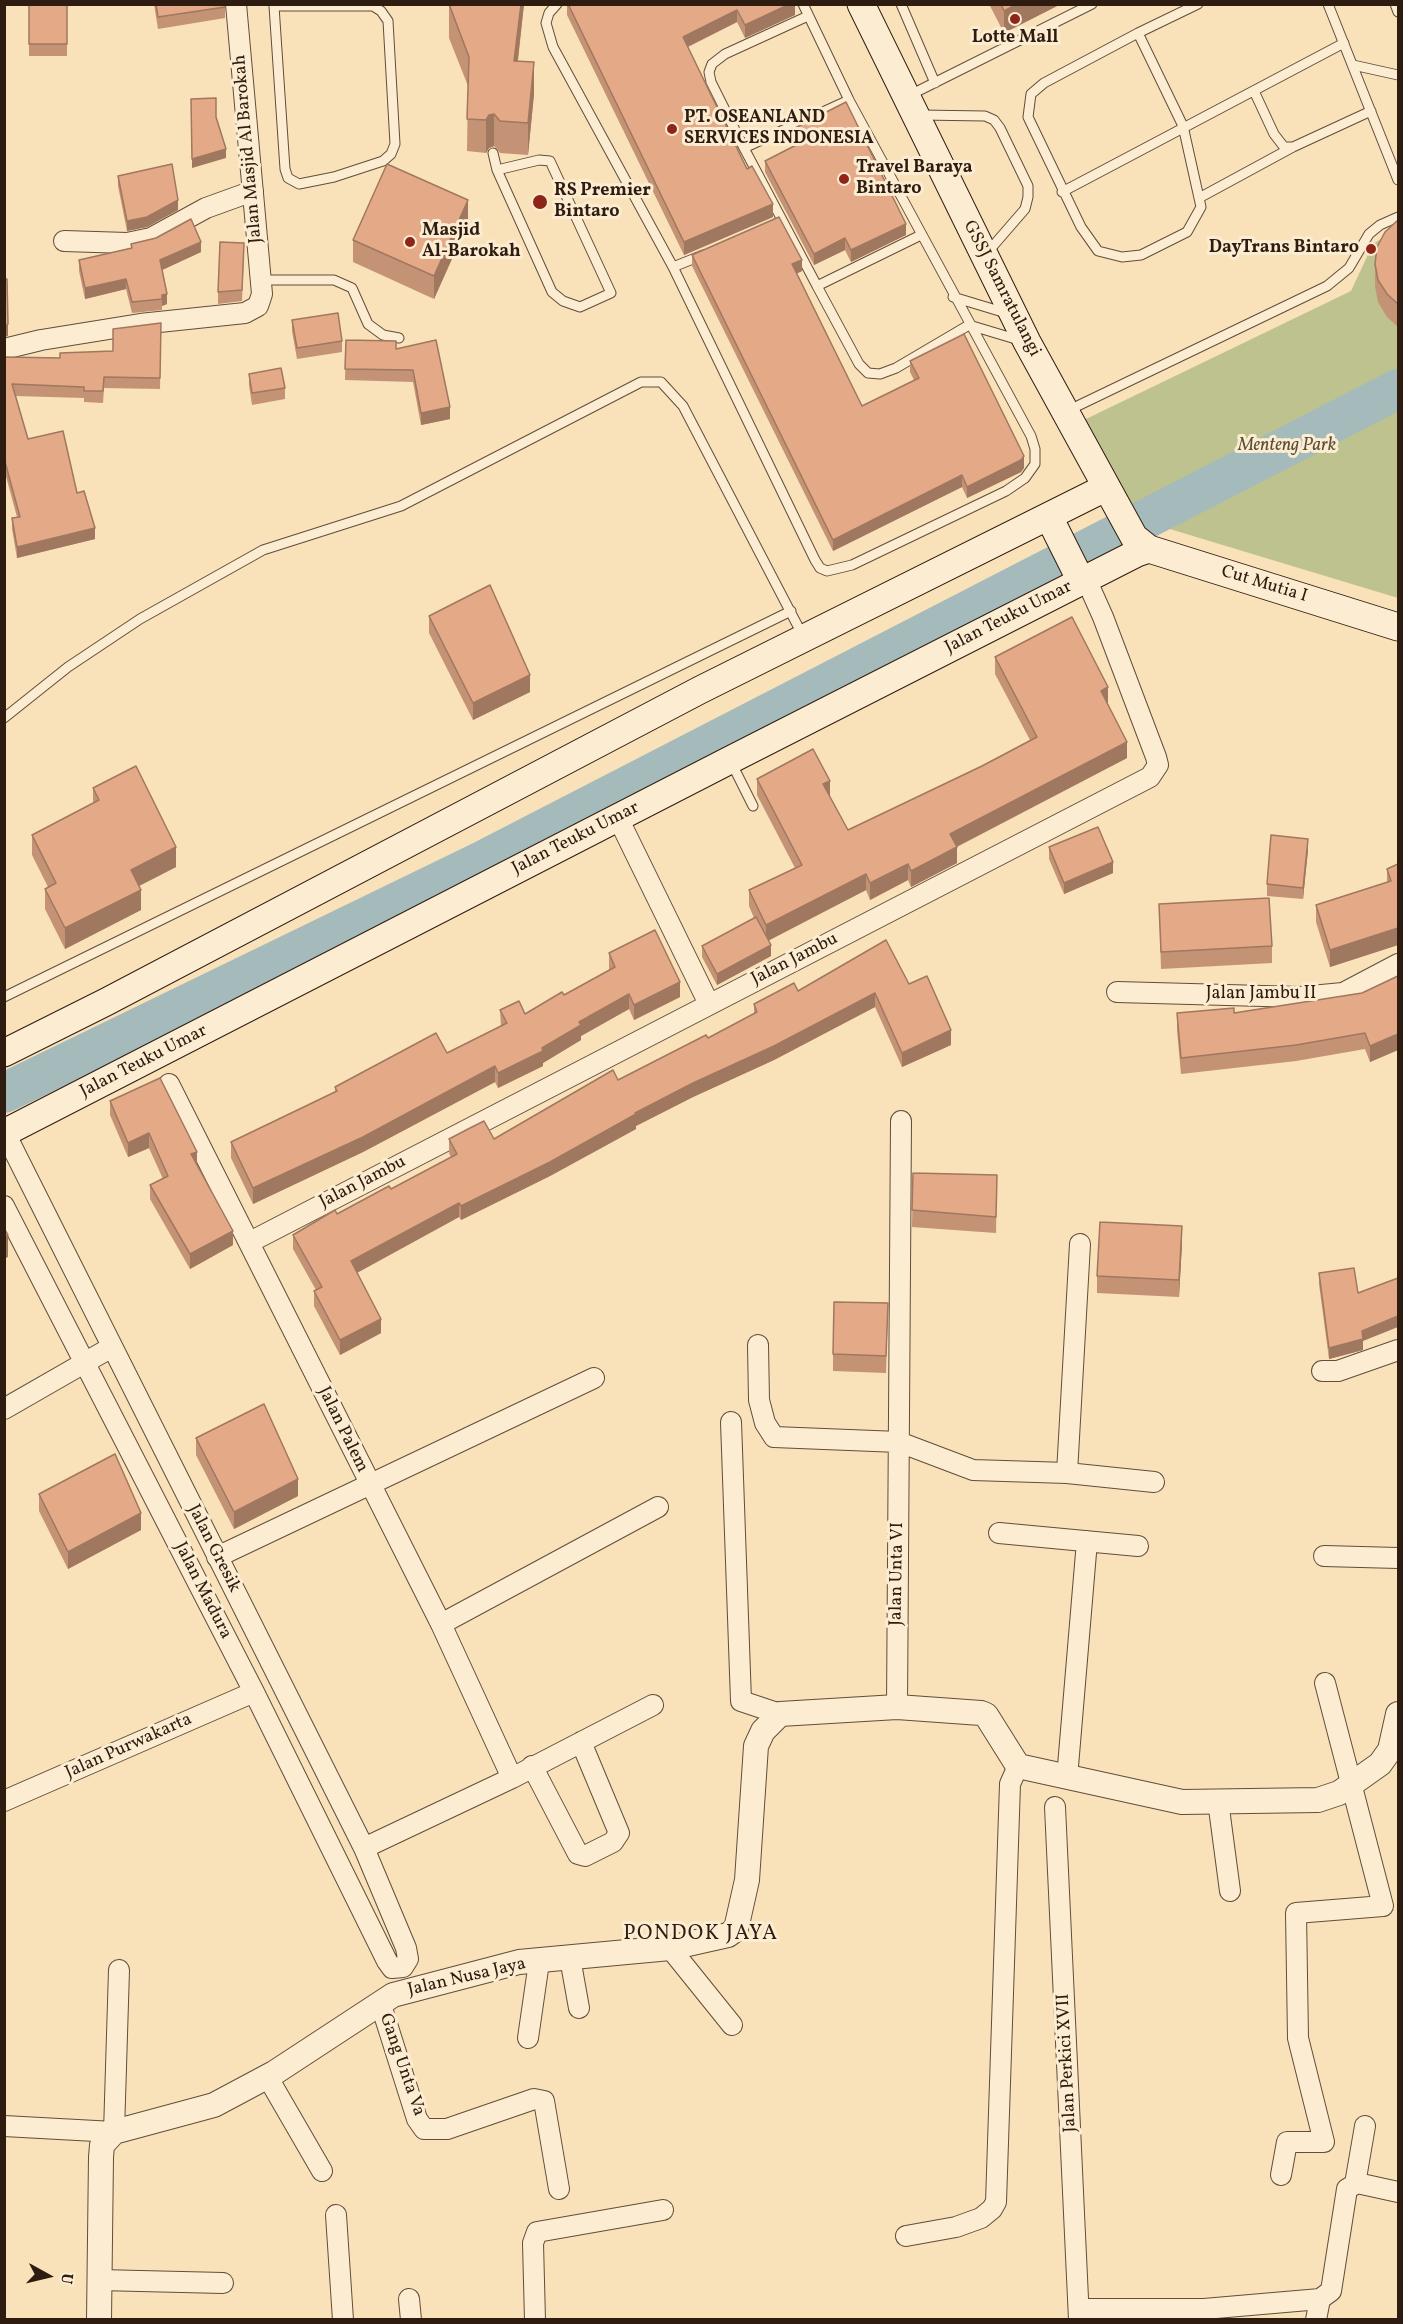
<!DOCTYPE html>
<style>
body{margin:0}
#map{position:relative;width:1403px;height:2324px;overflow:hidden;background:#f9e1b9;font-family:Vollkorn,serif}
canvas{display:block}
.frame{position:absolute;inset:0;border:6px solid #2f1c10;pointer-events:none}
.north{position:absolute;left:18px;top:2246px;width:60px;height:60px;-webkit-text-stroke:4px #fbecd2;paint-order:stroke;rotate:98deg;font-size:16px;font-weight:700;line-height:24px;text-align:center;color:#2f1c10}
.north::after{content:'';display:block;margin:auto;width:21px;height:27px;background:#2f1c10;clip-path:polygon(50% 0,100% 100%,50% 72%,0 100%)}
</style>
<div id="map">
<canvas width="1403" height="2324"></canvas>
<div class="frame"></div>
<div class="north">U</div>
</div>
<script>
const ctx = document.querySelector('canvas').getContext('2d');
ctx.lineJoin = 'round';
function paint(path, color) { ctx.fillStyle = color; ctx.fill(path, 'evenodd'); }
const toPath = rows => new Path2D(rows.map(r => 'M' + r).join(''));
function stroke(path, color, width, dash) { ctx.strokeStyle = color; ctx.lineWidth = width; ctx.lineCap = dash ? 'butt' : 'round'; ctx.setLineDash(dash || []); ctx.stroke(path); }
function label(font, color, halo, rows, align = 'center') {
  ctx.font = font + ' Vollkorn,serif'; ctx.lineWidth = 6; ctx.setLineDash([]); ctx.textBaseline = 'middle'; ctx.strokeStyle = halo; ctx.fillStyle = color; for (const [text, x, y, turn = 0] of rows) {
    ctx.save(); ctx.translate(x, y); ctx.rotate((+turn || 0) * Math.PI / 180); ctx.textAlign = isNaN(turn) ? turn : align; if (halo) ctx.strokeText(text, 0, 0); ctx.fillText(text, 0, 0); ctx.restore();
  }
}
paint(toPath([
 [1398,228,1398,598,1140,520,1084,420,1351,291,1373,244]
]), '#bec28f');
stroke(toPath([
 [4,1093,480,862,1398,389]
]), '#a4babb', 40);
const service = toPath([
 [557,4,549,13,546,23,553,47,673,267,815,560,820,568,827,571,852,565,1006,491,1025,478,1035,464,1035,449,1031,436,849,100,803,4],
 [901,4,935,83],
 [1328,4,1398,180],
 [1395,4,1398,12],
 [274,6,373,6,381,11,388,21,395,144,391,154,383,161,334,177,299,184,288,178,285,169,274,6],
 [808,16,725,54,712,64,709,72,711,82,744,148,849,100],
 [1138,33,1183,126,1201,207,1187,232,1141,255,1122,257,1098,251,1081,227,1028,117,1031,94,1044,83,1138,33,1198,4],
 [1353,65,1398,75],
 [1254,91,1274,134,1284,147,1293,147,1371,111],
 [908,96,1092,4],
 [920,115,985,116,994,120,1000,128,1028,186,1028,197,1025,209,986,254],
 [744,148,817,286],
 [493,153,497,170,552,292,563,301,580,307,611,293,550,161,539,160,497,170],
 [1062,192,1344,43],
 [1199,198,1293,147],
 [921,235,817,286,859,364,868,373,880,374,896,368,969,325,1019,340],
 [673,267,703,255],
 [260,280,334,280,352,288,368,324,383,335,399,338],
 [953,297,1006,313],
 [1067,411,1327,286,1349,268,1369,234,1380,225,1398,217],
 [4,718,68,667,140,619,263,550,401,506,641,382,661,382,683,406,803,636],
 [731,762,753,806],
 [4,997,791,611]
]);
const minor = toPath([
 [64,241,127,243,151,238,206,208,253,191],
 [4,349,41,340,140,324,245,313,258,306,262,294,236,4],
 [618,818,709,1004],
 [1117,992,1300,997,1343,993,1398,964],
 [169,1084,441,1624,512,1778],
 [4,1206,254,1692,387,1961,392,1968,403,1967,408,1959,406,1948,364,1848,5,1133],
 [250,1242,1150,777,1158,765,1156,757,1103,617,1086,579],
 [758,1345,759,1400,765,1423,774,1437,899,1442,973,1470,1067,1473,1080,1244],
 [1322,1371,1338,1371,1398,1350],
 [4,1409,112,1347],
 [731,1422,741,1701,780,1714],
 [1067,1473,1154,1482],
 [999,1533,1138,1546],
 [1324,1556,1398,1558],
 [217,1557,594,1378],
 [441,1624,658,1507],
 [897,1707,901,1121],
 [532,1766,578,1854,585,1856,613,1842,619,1833,581,1742],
 [1067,1778,1087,1541],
 [4,1801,254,1692],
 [1218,1801,1230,1891],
 [1055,1807,1079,2320],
 [364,1848,512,1778,653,1705],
 [670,1948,732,2025],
 [570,1958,579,2008],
 [380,2002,417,2119,424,2129,447,2129,534,2099,544,2101,559,2189],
 [528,2038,539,1962],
 [267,2076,322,2171],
 [4,2126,114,2132,119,1970],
 [1281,2175,1287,2142,1324,2142,1298,2038,1296,1913,1383,1906,1325,1683],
 [1355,2184,1365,2126],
 [336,2215,343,2320],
 [906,2236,956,2227,981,2218,992,2209,996,2202,1010,1784,1018,1766],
 [99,2280,223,2283],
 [409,2299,411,2320],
 [1079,2309,1204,2309,1320,2299,1331,2291,1347,2189,1357,2183,1398,2192],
 [535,2320,533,2243,537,2232,663,2210],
 [1316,2320,1320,2299]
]);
const tertiary = toPath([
 [99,2320,101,2157,102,2145,114,2132,214,2105,274,2073,393,1995,519,1962,670,1948,728,1935,736,1929,747,1880,756,1746,763,1731,780,1714,897,1707,981,1713,986,1715,1018,1766,1182,1802,1318,1800,1339,1793,1380,1764,1390,1750,1398,1714]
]);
const secondary = toPath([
 [861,4,1027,342,1134,537,1149,549,1398,627],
 [1049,517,1081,581],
 [4,1053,106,1002,700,690,1105,488],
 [4,1133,730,760,1137,553,1149,549]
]);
stroke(service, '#624d3a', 11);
stroke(minor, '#624d3a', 22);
stroke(tertiary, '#624d3a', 26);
stroke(secondary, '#2f1c10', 29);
stroke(service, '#fbecd2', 9);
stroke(minor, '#fbecd2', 20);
stroke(tertiary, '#fbecd2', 24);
stroke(secondary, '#fbecd2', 27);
paint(toPath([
 [29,4,67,4,67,56,29,56],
 [154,4,225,4,225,18,158,29],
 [449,4,524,4,518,61,534,94,528,155,500,153,494,146,489,148,486,153,467,151,468,86,449,38],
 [567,4,795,4,795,15,745,38,737,22,688,47,747,169,773,217,684,255,567,15],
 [989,4,1061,4,1004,33],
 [795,128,906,235,851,262,845,250,814,265,765,172,765,161,797,144,795,139],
 [118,176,178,210,147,227,127,231,118,186],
 [1398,220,1398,327,1387,317,1378,302,1375,286,1375,264],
 [468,223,434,299,353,262,353,240],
 [131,244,201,252,162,270,167,304,162,306,162,310,132,313,126,289,85,299,79,271,79,260,131,248],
 [244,255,242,301,218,304,218,292],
 [692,255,802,271,797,273,862,406,914,380,910,372,910,361,1024,468,1021,472,967,498,962,487,833,551,692,266],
 [292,320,342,341,342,352,297,359,292,331],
 [161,323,160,389,104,388,103,403,84,402,84,398,15,396,28,439,77,493,95,539,17,558,12,529,12,518,17,517,4,469,4,357,60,358,113,351],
 [346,340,396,349,450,419,421,425,413,382,345,380],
 [249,374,285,388,285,399,252,405,249,385],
 [429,616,530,692,473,720,429,633],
 [995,657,1108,703,1107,704,1127,758,957,847,957,863,911,887,908,880,870,900,866,890,768,940,771,956,717,985,702,957,702,946,754,918,749,906,749,890,795,868,757,795,757,779,830,797,848,830,982,766,1030,740,995,674],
 [93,788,176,867,139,886,141,910,65,949,45,909,45,889,48,887,32,855,32,835,93,803],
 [1049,847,1113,873,1064,894,1049,859],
 [1308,850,1303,899,1267,896,1267,884],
 [1398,864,1398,945,1330,967,1316,922,1316,905,1387,882,1387,869],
 [1159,904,1272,946,1272,963,1161,969],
 [609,953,680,997,634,1020,629,1009,581,1036,581,1040,543,1063,543,1066,498,1088,495,1082,363,1152,253,1204,231,1158,231,1142,335,1092,335,1087,447,1053,501,1026,500,1010,525,1014,564,995,609,970],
 [1398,976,1398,1050,1370,1062,1365,1049,1296,1061,1181,1074,1177,1030,1177,1013,1234,1013,1362,993],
 [909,984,951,1045,902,1067,875,1007,774,1060,693,1097,636,1126,636,1129,550,1176,461,1220,459,1217,357,1273,381,1333,340,1355,314,1306,314,1291,316,1290,293,1249,293,1235,391,1189,451,1157,449,1153,449,1139,494,1139,618,1080,708,1038,754,1014,754,1004,798,991],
 [110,1101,197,1165,233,1245,190,1269,150,1199,150,1185,163,1179,149,1148,128,1157,110,1115],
 [913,1173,997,1175,996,1233,912,1227],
 [1182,1243,1179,1297,1097,1293,1097,1276],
 [1319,1273,1358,1293,1363,1350,1329,1359,1319,1284],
 [888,1303,886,1373,833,1371,833,1354],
 [196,1438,298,1496,234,1529,196,1455],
 [39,1494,141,1530,68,1569,39,1511]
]), '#c49275');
paint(toPath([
 [521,4,524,4,514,93,514,61],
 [790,4,795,4,795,15,745,38,745,25],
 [1017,4,1061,4,1004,33,1004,11],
 [737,10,737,22,683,49,683,37],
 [534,62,534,94,528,155,528,123],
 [494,114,494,146,489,148,486,153,486,120,489,115],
 [226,149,226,158,192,168,192,159],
 [178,200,178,210,147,227,127,231,127,221],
 [468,200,468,223,434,299,434,276],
 [773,204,773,217,684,255,684,242],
 [906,224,906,235,851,262,851,250],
 [845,238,845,250,814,265,814,254],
 [201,242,201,252,160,271,160,260],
 [802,260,802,271,792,276,792,264],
 [126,279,126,289,85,299,85,288],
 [167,294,167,304,162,306,162,295],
 [8,324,8,336,4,337,4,326],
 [450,407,450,419,421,425,421,413],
 [1024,456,1024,468,1021,472,967,498,967,487],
 [962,475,962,487,833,551,833,540],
 [95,528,95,539,17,558,17,547],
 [530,675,530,692,473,720,473,703],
 [1108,687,1108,703,1101,707,1101,691],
 [1127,742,1127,758,950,850,950,834],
 [830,781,830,797,823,784],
 [1308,839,1308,850,1303,899,1303,888],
 [176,847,176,867,131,890,131,870],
 [957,847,957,863,911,887,911,871],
 [1113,862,1113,873,1064,894,1064,883],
 [908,864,908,880,870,900,870,883],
 [866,874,866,890,766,942,766,925],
 [141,890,141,910,65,949,65,928],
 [1398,928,1398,945,1330,967,1330,950],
 [771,945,771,956,717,985,717,974],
 [680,982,680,997,634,1020,634,1005],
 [875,993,875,1007,774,1060,693,1097,636,1126,636,1129,550,1176,461,1220,461,1206,693,1083],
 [629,994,629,1009,581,1036,581,1040,543,1063,543,1066,498,1088,498,1073,542,1048,579,1022],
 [951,1030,951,1045,902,1067,902,1053],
 [1398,1034,1398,1050,1370,1062,1370,1046],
 [495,1066,495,1082,363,1152,253,1204,253,1188],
 [149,1133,149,1148,128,1157,128,1143],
 [197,1152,197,1166,191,1154],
 [459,1203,459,1217,351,1276,351,1261],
 [1182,1226,1182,1243,1179,1297,1179,1280],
 [233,1231,233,1245,190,1269,190,1254],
 [8,1235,8,1257,4,1259,4,1237],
 [1398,1316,1398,1327,1363,1341,1363,1350,1329,1359,1329,1348,1362,1331],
 [381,1319,381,1333,340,1355,340,1340],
 [298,1479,298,1496,234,1529,234,1512],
 [141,1513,141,1530,68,1569,68,1552]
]), '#a0775f');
const building = toPath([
 [29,4,67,4,67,44,29,44,29,4],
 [156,4,225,4,225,7,158,17,156,4],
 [449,4,521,4,514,61,534,62,528,123,500,121,494,114,489,115,486,120,467,119,469,57,449,4],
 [568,4,790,4,745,25,737,10,683,37,747,169,752,166,773,204,684,242,568,4],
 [1001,4,1017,4,1004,11,1001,4],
 [216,98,216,117,226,149,192,159,191,99,216,98],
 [846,102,906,224,851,250,845,238,814,254,765,161,802,142,795,128,846,102],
 [172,164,178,200,147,217,127,221,118,176,172,164],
 [387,164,468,200,434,276,353,240,387,164],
 [779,217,802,260,792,264,862,406,919,378,910,361,964,334,1024,456,1021,460,967,487,962,475,833,540,692,255,779,217],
 [191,219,201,242,160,260,167,294,162,295,162,299,132,302,126,279,85,288,79,260,132,248,131,244,156,238,191,219],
 [1398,220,1398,304,1387,294,1378,280,1375,264,1377,247,1385,232,1398,220],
 [220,242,244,243,242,290,218,292,220,242],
 [4,279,7,279,8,324,4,326,4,279],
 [338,313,342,341,297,348,292,320,338,313],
 [161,323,160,378,104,377,103,391,84,391,84,387,12,384,28,439,63,431,77,493,84,491,95,528,17,547,12,518,20,517,4,458,4,357,60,358,60,353,113,351,113,329,161,323],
 [346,340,396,341,396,349,436,340,450,407,421,413,413,370,345,369,346,340],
 [281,368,285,388,252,393,249,374,281,368],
 [490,585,530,675,473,703,429,616,490,585],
 [1072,617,1108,687,1101,691,1127,742,950,834,957,847,911,871,908,864,870,883,866,874,766,925,749,890,802,865,757,779,813,749,830,781,823,784,848,830,982,766,1037,737,995,657,1072,617],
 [136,766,176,847,131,870,141,890,65,928,45,889,56,883,32,835,99,800,93,788,136,766],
 [1098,827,1113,862,1064,883,1049,847,1098,827],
 [1271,835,1308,839,1303,888,1267,884,1271,835],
 [1398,864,1398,928,1330,950,1316,905,1391,881,1387,869,1398,864],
 [1269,898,1272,946,1161,952,1159,904,1269,898],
 [756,917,771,945,717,974,702,946,756,917],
 [655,930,680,982,634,1005,629,994,579,1022,581,1025,542,1048,543,1051,498,1073,495,1066,363,1137,253,1188,231,1142,337,1091,335,1087,436,1033,447,1053,507,1023,500,1010,519,1001,525,1014,562,992,564,995,615,967,609,953,655,930],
 [886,940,909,984,927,976,951,1030,902,1053,875,993,774,1046,693,1083,635,1113,636,1114,550,1162,461,1206,459,1203,351,1261,381,1319,340,1340,314,1291,322,1287,293,1235,335,1210,337,1214,389,1186,391,1189,457,1154,449,1139,470,1128,484,1121,494,1139,613,1070,618,1080,706,1035,708,1038,757,1012,754,1004,794,983,798,991,886,940],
 [1398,976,1398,1034,1370,1046,1365,1033,1296,1045,1181,1058,1177,1013,1234,1008,1234,1013,1362,993,1398,976],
 [160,1078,197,1152,191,1154,233,1231,190,1254,150,1185,168,1176,149,1133,128,1143,110,1101,160,1078],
 [913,1173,997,1175,996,1217,912,1210,913,1173],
 [1100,1222,1182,1226,1179,1280,1097,1276,1100,1222],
 [4,1228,8,1235,4,1237,4,1228],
 [1354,1268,1358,1293,1398,1278,1398,1316,1362,1331,1363,1339,1329,1348,1319,1273,1354,1268],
 [834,1302,888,1303,886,1356,833,1354,834,1302],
 [264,1404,298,1479,234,1512,196,1438,264,1404],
 [115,1454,141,1513,68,1552,39,1494,115,1454]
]);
paint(building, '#e4aa88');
stroke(building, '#a0775f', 1.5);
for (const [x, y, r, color] of [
 [1015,19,6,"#8f2418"],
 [672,129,6,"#8f2418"],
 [844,179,6,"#8f2418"],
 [540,202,8,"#8f2418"],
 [410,242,6,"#8f2418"],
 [1371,249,6,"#8f2418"]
]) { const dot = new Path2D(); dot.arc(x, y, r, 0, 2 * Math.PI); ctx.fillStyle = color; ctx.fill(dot); stroke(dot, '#fbecd2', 2); }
label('bold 18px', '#2f1c10', '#fbecd2', [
 ["Lotte Mall",1015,39,"center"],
 ["PT. OSEANLAND",684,119],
 ["SERVICES INDONESIA",684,140],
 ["Travel Baraya",856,169],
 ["Bintaro",856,190],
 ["RS Premier",554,192],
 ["Bintaro",554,213],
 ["Masjid",422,232],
 ["Al-Barokah",422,253],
 ["DayTrans Bintaro",1359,249,"right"]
], 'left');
label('18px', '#2f1c10', '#fbecd2', [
 ["Jalan Masjid Al Barokah",249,149,-95],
 ["GSSJ Samratulangi",1001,289,63],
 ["Cut Mutia I",1264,585,17],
 ["Jalan Teuku Umar",1009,618,-27],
 ["Jalan Teuku Umar",576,839,-27],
 ["Jalan Jambu",795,960,-27],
 ["Jalan Jambu II",1261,995],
 ["Jalan Teuku Umar",144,1062,-27],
 ["Jalan Jambu",363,1183,-27],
 ["Jalan Palem",342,1430,64],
 ["Jalan Gresik",213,1549,63],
 ["Jalan Unta VI",898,1574,-89],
 ["Jalan Madura",202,1591,63],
 ["Jalan Purwakarta",129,1747,-24],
 ["Jalan Nusa Jaya",467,1978,-13],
 ["Jalan Perkici XVII",1068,2063,-93],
 ["Gang Unta Va",401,2065,71]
]);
label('italic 18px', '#5a4e36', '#fbecd2', [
 ["Menteng Park",1287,447]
]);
ctx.letterSpacing = '1.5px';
label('21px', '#2f1c10', '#fbecd2', [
 ["PONDOK JAYA",701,1935]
]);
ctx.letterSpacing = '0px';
</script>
